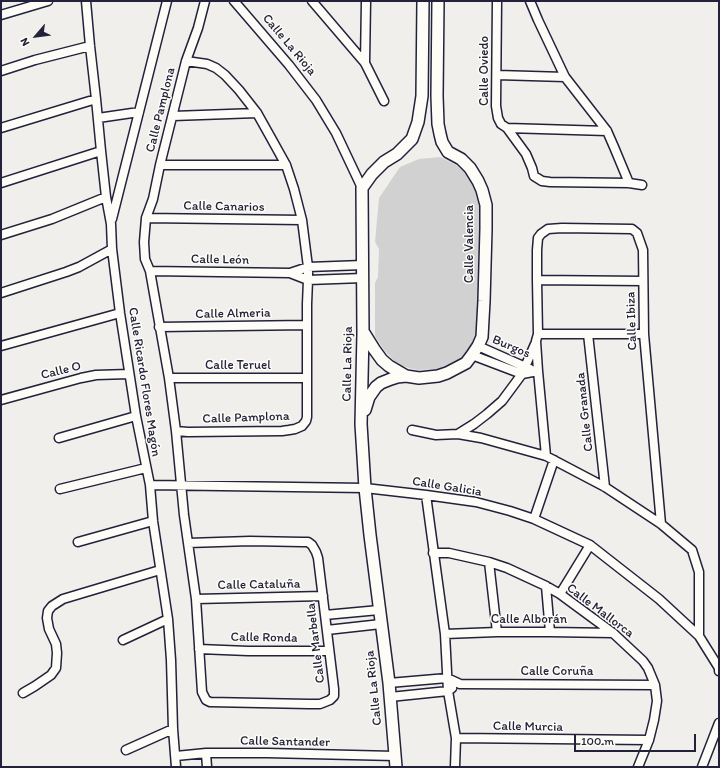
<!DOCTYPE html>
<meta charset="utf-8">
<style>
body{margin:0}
#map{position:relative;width:720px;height:768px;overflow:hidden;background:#f0efec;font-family:Itim,sans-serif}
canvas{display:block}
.frame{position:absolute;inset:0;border:2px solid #22223b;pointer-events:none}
.north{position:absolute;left:16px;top:16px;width:40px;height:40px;-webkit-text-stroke:3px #fdfcf7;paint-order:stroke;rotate:242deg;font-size:11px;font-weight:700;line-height:16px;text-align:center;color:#22223b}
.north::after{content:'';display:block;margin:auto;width:14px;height:18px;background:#22223b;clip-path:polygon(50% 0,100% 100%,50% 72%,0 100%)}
.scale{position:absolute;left:574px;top:734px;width:122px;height:18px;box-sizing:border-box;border:2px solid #22223b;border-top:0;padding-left:5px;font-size:12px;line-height:14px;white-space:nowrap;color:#22223b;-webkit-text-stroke:3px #fdfcf7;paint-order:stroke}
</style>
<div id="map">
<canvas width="720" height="768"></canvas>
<div class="frame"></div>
<div class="north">N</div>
<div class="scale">100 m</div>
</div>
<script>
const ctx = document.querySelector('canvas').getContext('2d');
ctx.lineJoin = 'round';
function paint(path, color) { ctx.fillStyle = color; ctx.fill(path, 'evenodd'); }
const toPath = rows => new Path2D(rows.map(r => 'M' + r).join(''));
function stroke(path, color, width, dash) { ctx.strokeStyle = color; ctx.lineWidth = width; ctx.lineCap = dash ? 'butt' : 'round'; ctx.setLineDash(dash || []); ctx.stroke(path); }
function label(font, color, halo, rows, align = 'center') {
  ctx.font = font + ' Itim,sans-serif'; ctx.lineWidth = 3; ctx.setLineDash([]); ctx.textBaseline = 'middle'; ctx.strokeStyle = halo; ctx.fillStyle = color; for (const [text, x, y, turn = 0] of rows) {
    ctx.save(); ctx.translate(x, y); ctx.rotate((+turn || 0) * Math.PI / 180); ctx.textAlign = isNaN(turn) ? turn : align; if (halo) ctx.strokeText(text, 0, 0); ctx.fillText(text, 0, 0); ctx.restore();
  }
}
paint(toPath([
 [440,157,456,165,472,179,480,199,479,338,466,360,444,369,417,370,398,365,384,350,375,336,375,283,378,277,379,249,375,242,379,198,400,167,419,159]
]), '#d2d1d1');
const street = toPath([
 [86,1,90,46,96,99,101,151,106,197,111,224,112,249,120,313,136,416,150,485,153,521,168,619,171,660,173,729,176,767],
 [234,1,289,65,316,100,336,133,362,188],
 [312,1,365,63,384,101],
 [497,1,496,106,498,118,501,124,507,128,526,154,532,168,534,176,542,181,550,182,629,183,642,185],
 [530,1,538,20,565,77,607,131,614,147,629,183],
 [1,15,48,1],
 [186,61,207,64,216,68,225,75,239,90,257,113,271,138,286,165,294,189,302,220,308,267,308,280,307,304,307,417,306,421,302,426,295,429,289,430,282,431,188,432,176,431,169,378,150,271,145,259,144,242,146,218,153,199,160,165,186,61,198,28,205,1],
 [365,63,366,1],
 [1,71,35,60,90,46],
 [497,75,565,77],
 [173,116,257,113],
 [98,118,139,112],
 [1,128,96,99],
 [507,128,607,131],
 [160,165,286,165],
 [1,183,101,151],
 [146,218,302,220],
 [112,219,167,1],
 [1,235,52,219,106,197],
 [150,271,290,273,308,280,363,278],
 [290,273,308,267,363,265],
 [537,280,643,281],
 [1,293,66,272,79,267,112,249],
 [159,327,307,325],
 [538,334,644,334],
 [588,334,605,487],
 [1,346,120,313],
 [478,346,530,369],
 [472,355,522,374,538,371],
 [169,378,307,378],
 [1,400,81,378,96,375,129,374],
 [412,430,436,435,458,434,481,438,546,456,605,487,661,524,692,550,699,572,699,636,719,668,719,671],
 [176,431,184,515,196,599,202,692,206,700,210,702,309,704,320,704,330,700,334,696,334,689,325,615,318,558,316,552,312,545,308,542,302,542,250,541,188,543],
 [458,434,474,424,487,414,502,401,522,374,535,344],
 [59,438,136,416],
 [546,456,538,371,536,341,538,334,537,280,537,250,538,238,541,234,548,229,562,228,632,229,637,233,643,250,644,334,661,524],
 [150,485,365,488,426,495,476,502,510,511,534,519,590,545,659,599,699,636],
 [60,489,146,468],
 [426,495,445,634,448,691,456,738,455,767],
 [534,519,554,460],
 [78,542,153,521],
 [433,553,449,553,489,562,507,568,546,586,560,594,613,633,643,661,648,668,655,685,657,701,654,720,649,740,638,767],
 [489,562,497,632],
 [546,586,550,632],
 [560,594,590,545],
 [196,599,323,596],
 [325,615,379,610],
 [327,630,381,624],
 [445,634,497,632,550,632,613,633],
 [123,640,168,619],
 [199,649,248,651,329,651],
 [389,683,447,678,460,684,655,685],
 [23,693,35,686,51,675,56,668,57,653,56,644,49,629,47,618,48,611,52,606,63,599,160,570],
 [390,697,448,691,452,688],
 [456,738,649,740],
 [126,750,173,729],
 [206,753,207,767],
 [176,756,206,753,267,753,395,756],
 [702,767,719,723]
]);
const secondary = toPath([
 [364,333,374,349,382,360,389,366,406,376],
 [365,410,369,397,376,387,381,383,391,379,397,377,406,376,419,378,438,376,447,373,466,363,472,355,478,346,482,337,484,301,486,229,486,205,482,190,478,181,470,168,461,159,448,152,442,142,440,134,438,124,437,96,438,1],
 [396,767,389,683,370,535,365,488,361,424,363,333,362,188,372,174,384,162,397,154,412,139,418,122,422,96,423,1]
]);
stroke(street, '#22223b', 11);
stroke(secondary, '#22223b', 14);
stroke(street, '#fdfcf7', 8);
stroke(secondary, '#fdfcf7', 11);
label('13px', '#22223b', '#fdfcf7', [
 ["Calle La Rioja",289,45,50],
 ["Calle Oviedo",485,71,-90],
 ["Calle Pamplona",161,110,-76],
 ["Calle Canarios",224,207,1],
 ["Calle Valencia",470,244,-90],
 ["Calle León",220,260,1],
 ["Calle Almeria",233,314,-1],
 ["Calle Ibiza",632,321,-92],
 ["Burgos",511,347,23],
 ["Calle La Rioja",348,364,-89],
 ["Calle Teruel",238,366],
 ["Calle O",61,371,-14],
 ["Calle Ricardo Flores Magón",144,382,81],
 ["Calle Granada",585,412,-96],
 ["Calle Pamplona",246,418,-2],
 ["Calle Galicia",447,487,9],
 ["Calle Cataluña",259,585,-1],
 ["Calle Mallorca",600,611,37],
 ["Calle Alborán",529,620],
 ["Calle Ronda",264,638,1],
 ["Calle Marbella",316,643,-97],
 ["Calle Coruña",557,672],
 ["Calle La Rioja",374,688,-96],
 ["Calle Murcia",528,727,1],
 ["Calle Santander",285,742,1]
]);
</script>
